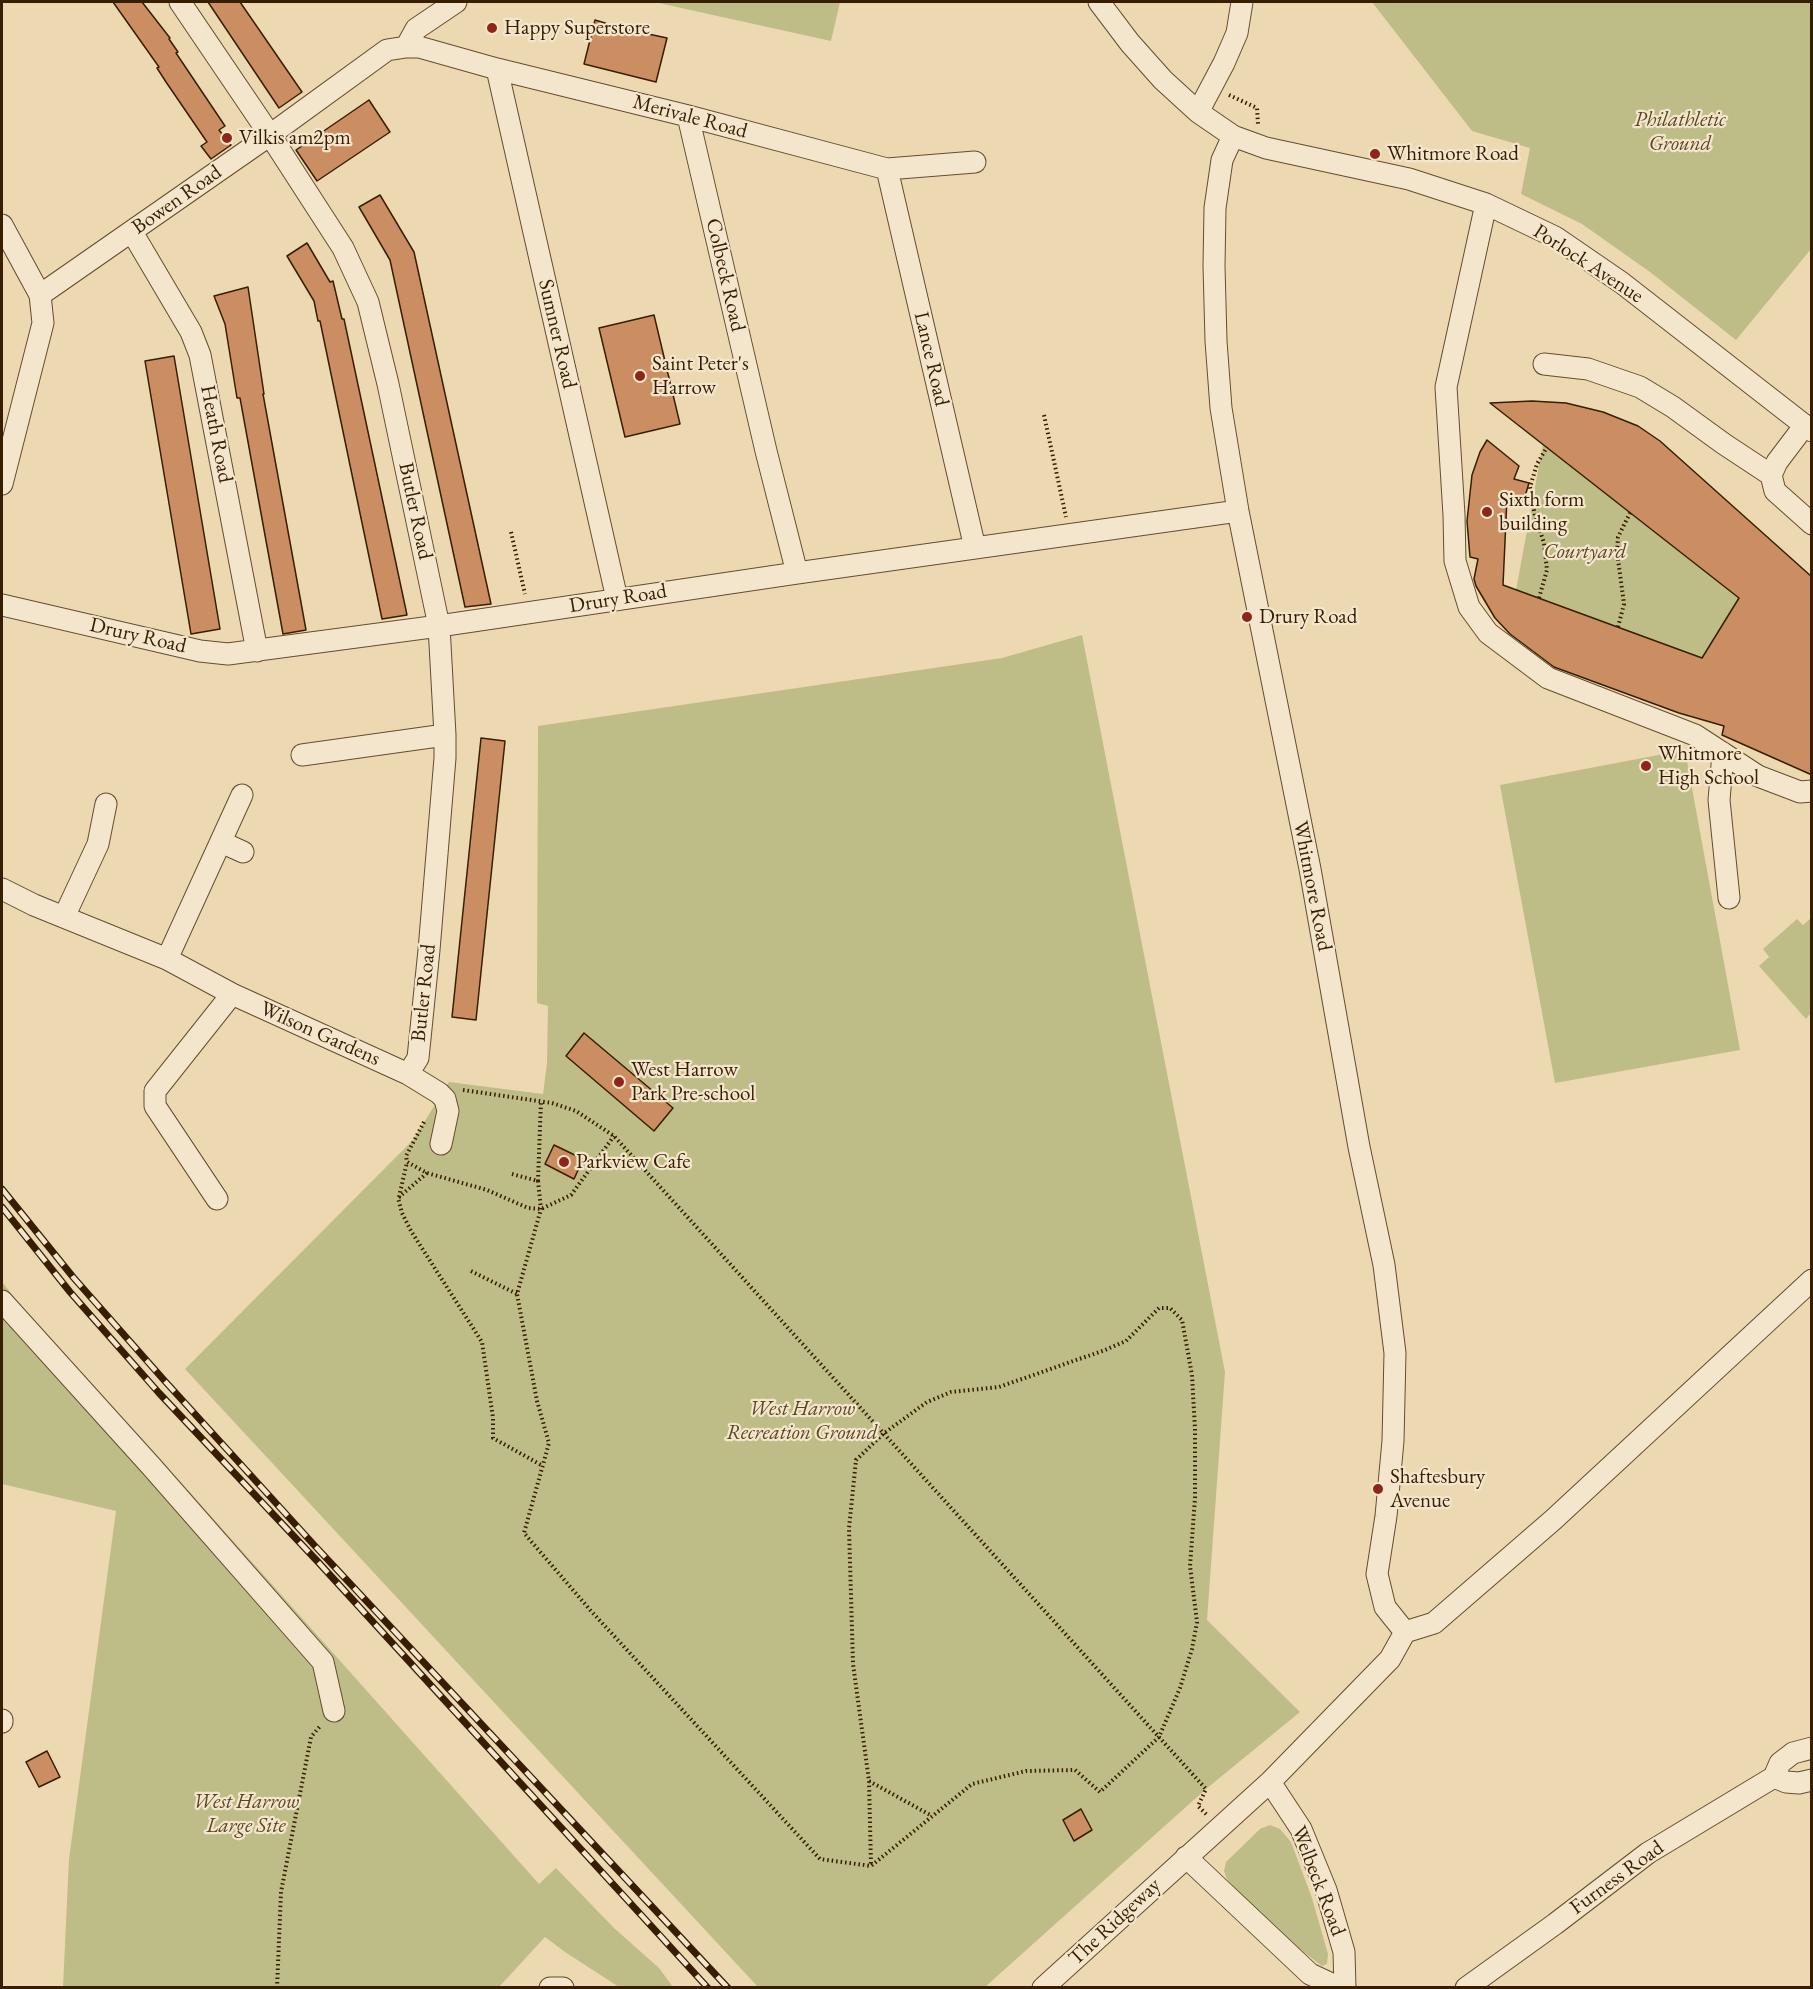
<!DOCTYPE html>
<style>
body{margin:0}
#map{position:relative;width:1813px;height:1989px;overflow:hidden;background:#ecd9b1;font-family:"EB Garamond",serif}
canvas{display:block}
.frame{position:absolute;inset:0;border:3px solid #381e01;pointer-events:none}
</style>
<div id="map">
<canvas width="1813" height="1989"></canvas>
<div class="frame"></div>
</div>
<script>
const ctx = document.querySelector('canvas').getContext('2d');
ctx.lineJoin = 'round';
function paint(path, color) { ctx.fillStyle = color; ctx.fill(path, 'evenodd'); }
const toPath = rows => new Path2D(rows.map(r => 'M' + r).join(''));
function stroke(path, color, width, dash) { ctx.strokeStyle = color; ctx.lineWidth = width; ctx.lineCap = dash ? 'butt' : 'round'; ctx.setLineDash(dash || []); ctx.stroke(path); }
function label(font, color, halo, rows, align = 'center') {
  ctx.font = font + ' "EB Garamond",serif'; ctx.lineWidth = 4.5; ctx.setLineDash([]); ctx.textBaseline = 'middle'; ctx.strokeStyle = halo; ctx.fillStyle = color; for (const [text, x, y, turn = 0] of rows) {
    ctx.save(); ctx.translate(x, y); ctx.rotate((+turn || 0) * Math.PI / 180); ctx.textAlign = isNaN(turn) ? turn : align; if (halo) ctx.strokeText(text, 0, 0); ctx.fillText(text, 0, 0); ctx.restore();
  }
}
paint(toPath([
 [654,2,840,2,831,41],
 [1372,2,1811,2,1811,249,1736,340,1650,272,1582,224,1521,194,1530,148,1472,131],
 [1543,444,1739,598,1702,658,1516,590],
 [1082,635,1225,1372,1207,1620,1300,1712,1206,1789,985,1987,758,1987,185,1369,413,1140,449,1082,543,1094,547,1063,548,1006,537,1003,538,726,1002,658],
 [1685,750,1740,1050,1555,1083,1500,785],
 [1811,918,1811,1013,1806,1019,1759,966,1769,957,1763,949,1797,919,1803,925],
 [2,1282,35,1323,153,1451,539,1884,556,1868,614,1928,659,1968,673,1987,619,1987,565,1952,545,1937,499,1987,63,1987,69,1859,116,1511,2,1484],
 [1270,1825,1280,1829,1291,1842,1312,1898,1328,1954,1327,1964,1322,1966,1267,1924,1227,1879,1224,1871,1226,1862,1260,1829]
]), '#bebd87');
const building = toPath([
 [113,2,142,2,170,38,169,39,178,52,176,53,225,126,219,130,231,145,211,159,201,146,207,142,166,82,157,68,159,67,113,2],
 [208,2,240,2,302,92,279,108,208,2],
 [595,20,625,29,667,38,656,82,584,64,595,20],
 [369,100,390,132,317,181,296,150,369,100],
 [380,195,414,252,491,604,465,607,390,260,359,207,380,195],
 [307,243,330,282,333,281,342,319,344,319,407,615,382,619,320,321,318,321,314,301,287,256,307,243],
 [248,287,264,394,263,394,306,630,283,634,240,398,237,398,225,324,214,296,248,287],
 [654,315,680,424,625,437,599,328,654,315],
 [174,356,220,629,191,634,145,361,174,356],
 [1532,401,1566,403,1603,412,1638,426,1660,441,1812,577,1812,775,1722,735,1724,726,1679,713,1554,667,1510,634,1495,618,1476,586,1474,579,1478,559,1470,557,1467,521,1472,475,1480,452,1487,440,1519,466,1514,479,1529,483,1523,503,1507,498,1503,585,1702,658,1739,598,1490,403,1532,401],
 [481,738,505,741,476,1020,452,1017,481,738],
 [584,1033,673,1108,654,1131,566,1056,584,1033],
 [554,1145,583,1159,574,1179,545,1164,554,1145],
 [47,1751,60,1777,39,1787,26,1762,47,1751],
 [1081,1809,1092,1830,1074,1841,1063,1820,1081,1809]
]);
paint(building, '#cb8e63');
stroke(building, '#381e01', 1.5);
const minor = toPath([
 [180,2,270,135,343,248,368,302,388,384,439,626,445,735,445,758,429,950,418,1058,408,1074],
 [1099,2,1130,43,1163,80,1198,112,1233,136,1266,148,1409,179,1486,204,1555,237,1622,283,1812,431],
 [406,47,416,29,456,2],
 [497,69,617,599],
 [1198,112,1224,63,1237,33,1242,2],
 [688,116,766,451,797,573],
 [1233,136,1222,160,1215,208,1214,266,1216,341,1221,408,1238,511,1310,869,1359,1147,1384,1265,1395,1353,1393,1441,1386,1516,1377,1574,1385,1607,1405,1632],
 [887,169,975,548],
 [1486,204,1446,387,1454,515,1455,561,1469,607,1488,633,1548,678,1695,735,1758,776,1800,792,1812,791],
 [2,225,40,295,43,323,2,484],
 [132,232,191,332,200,355,257,651],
 [40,295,270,135,387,50,406,47,419,47,497,69,688,116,887,169,975,162],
 [1544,364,1588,369,1640,387,1673,407,1724,444,1771,475],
 [1805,425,1777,462,1771,475,1775,491,1812,524],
 [2,605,200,651,228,654,439,626,797,573,1238,511],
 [1723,753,1719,800,1729,898],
 [302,755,445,735],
 [221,842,243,852],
 [2,889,34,905,167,959,232,994,408,1074,439,1093,445,1099,448,1111,441,1144],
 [64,917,98,844,106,804],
 [167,959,242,795],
 [217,1199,155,1106,155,1091,232,994],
 [2,1301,151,1466,323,1662,334,1711],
 [2,1720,2,1722],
 [1774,1777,1786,1782,1799,1783,1812,1780],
 [1270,1782,1301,1829,1326,1890,1344,1952,1345,1988],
 [1186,1857,1310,1974,1340,1988],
 [550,1988,563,1988],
 [1043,1988,1270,1782,1390,1659,1405,1632,1434,1623,1553,1520,1812,1280],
 [1466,1988,1555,1924,1648,1853,1774,1777,1780,1763,1793,1753,1812,1748]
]);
stroke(minor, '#654d2d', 23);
stroke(toPath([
 [1229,95,1257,108,1258,124],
 [1044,415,1066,517],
 [511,532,525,594],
 [1539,598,1547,570,1544,543,1535,516,1530,487,1537,464,1547,447],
 [1618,627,1624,604,1617,552,1618,537,1630,513],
 [463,1090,552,1103,576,1111,614,1136,1206,1789,1198,1806,1207,1815],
 [424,1122,406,1156,407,1162,427,1173,487,1190,528,1208,541,1209,571,1195,614,1136],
 [427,1173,398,1198,402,1213,411,1231,482,1342,493,1418,493,1438,543,1466],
 [512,1174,538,1181,541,1209,517,1294,537,1401,549,1443,524,1533,591,1611,820,1859,871,1866,972,1784,1026,1771,1075,1770,1100,1792,1159,1737,1180,1688,1192,1649,1197,1622,1190,1566,1195,1498,1195,1429,1192,1375,1182,1320,1170,1308,1159,1308,1126,1341,1105,1350,999,1387,951,1392,927,1402,883,1434,856,1460,849,1528,853,1664,869,1781,871,1866],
 [538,1181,541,1101],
 [399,1197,407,1162],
 [471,1271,517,1294],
 [869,1781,932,1816],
 [277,1988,281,1892,311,1737,321,1725]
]), '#381e01', 4, [1.5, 3]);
stroke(minor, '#f3e6cc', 21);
const rail = toPath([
 [2,1189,73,1277,163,1379,315,1546,728,1988],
 [2,1207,70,1292,159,1393,319,1563,708,1988]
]);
stroke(rail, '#381e01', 7);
stroke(rail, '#f3e6cc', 4.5, [14]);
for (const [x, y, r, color] of [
 [492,28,6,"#8f2418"],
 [227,138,6,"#8f2418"],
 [1375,154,6,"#8f2418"],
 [640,376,6,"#8f2418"],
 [1487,512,6,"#8f2418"],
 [1247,617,6,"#8f2418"],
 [1646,766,6,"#8f2418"],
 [619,1082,6,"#8f2418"],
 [564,1162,6,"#8f2418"],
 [1378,1489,6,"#8f2418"]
]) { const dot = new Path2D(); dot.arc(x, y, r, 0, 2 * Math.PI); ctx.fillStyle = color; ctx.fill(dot); stroke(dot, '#f3e6cc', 2); }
label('21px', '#381e01', '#f3e6cc', [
 ["Happy Superstore",504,28],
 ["Vilkis am2pm",239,138],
 ["Whitmore Road",1387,154],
 ["Saint Peter's",652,364],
 ["Harrow",652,388],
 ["Sixth form",1499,500],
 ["building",1499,524],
 ["Drury Road",1259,617],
 ["Whitmore",1658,754],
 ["High School",1658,778],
 ["West Harrow",631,1070],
 ["Park Pre-school",631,1094],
 ["Parkview Cafe",576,1162],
 ["Shaftesbury",1390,1477],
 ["Avenue",1390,1501]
], 'left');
label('21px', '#381e01', '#f3e6cc', [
 ["Merivale Road",690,117,15],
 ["Bowen Road",177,200,-35],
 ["Porlock Avenue",1588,264,33],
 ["Colbeck Road",725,275,77],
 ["Sumner Road",557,334,77],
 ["Lance Road",931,359,77],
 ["Heath Road",216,434,79],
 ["Butler Road",415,511,78],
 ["Drury Road",618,599,-9],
 ["Drury Road",138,636,13],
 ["Whitmore Road",1312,886,79],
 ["Butler Road",424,993,-84],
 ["Wilson Gardens",320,1034,24],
 ["Furness Road",1617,1878,-36],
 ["Welbeck Road",1318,1881,69],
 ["The Ridgeway",1115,1922,-43]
]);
label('italic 21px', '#5a4622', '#f3e6cc', [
 ["Philathletic",1680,120],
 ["Ground",1680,144],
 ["Courtyard",1585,552],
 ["West Harrow",802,1409],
 ["Recreation Ground",802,1433],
 ["West Harrow",246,1802],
 ["Large Site",246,1826]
]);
</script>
